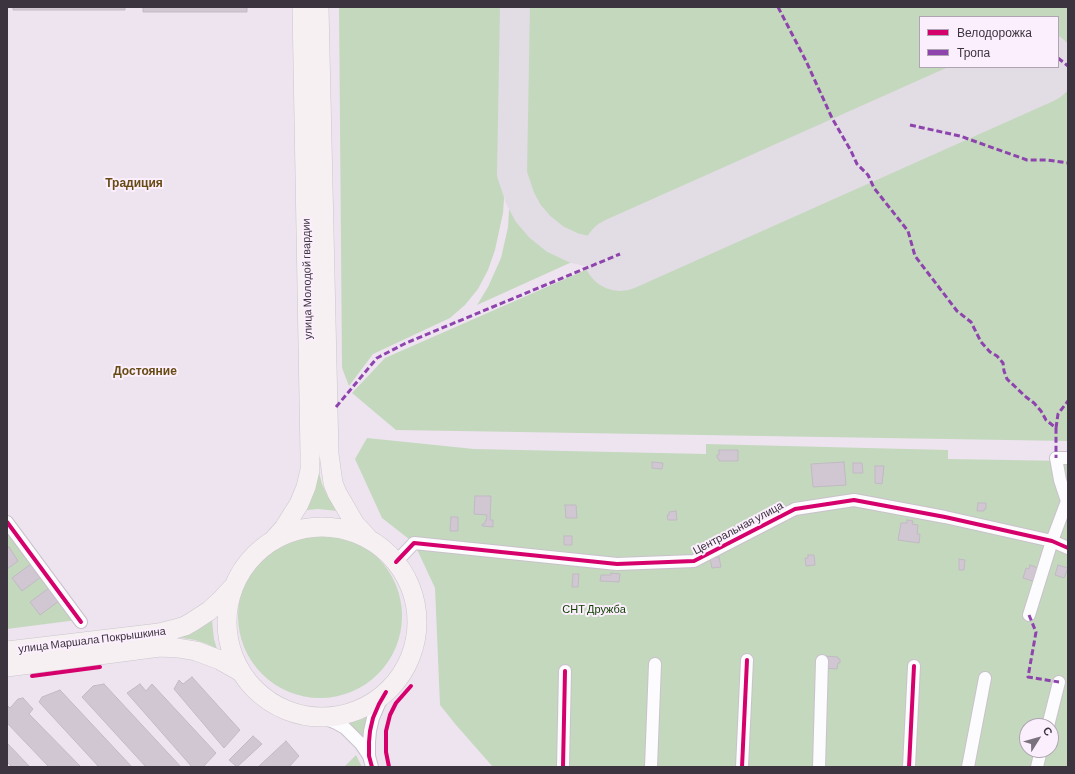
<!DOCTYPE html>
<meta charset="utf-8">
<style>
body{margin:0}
#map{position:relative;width:1075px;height:774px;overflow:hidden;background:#eee4f0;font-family:Barlow,sans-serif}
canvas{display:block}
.frame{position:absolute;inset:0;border:8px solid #3c343e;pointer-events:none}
.legend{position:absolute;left:919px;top:16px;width:140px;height:52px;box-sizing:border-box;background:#fbeffd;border:1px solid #afa4b1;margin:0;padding:5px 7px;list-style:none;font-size:12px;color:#3c343e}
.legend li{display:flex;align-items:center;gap:8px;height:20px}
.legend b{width:20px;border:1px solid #afa4b1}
.north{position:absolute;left:1019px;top:718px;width:40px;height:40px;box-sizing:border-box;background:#fbeffd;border:1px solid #afa4b1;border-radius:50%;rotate:53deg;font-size:11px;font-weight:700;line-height:16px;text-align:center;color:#3c343e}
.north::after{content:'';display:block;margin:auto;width:14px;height:18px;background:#7a727c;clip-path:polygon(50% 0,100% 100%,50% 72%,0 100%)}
</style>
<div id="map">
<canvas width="1075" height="774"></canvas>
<div class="frame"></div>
<ul class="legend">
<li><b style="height:5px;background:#d6006c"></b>Велодорожка</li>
<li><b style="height:5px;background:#8e44ad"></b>Тропа</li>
</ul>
<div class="north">С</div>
</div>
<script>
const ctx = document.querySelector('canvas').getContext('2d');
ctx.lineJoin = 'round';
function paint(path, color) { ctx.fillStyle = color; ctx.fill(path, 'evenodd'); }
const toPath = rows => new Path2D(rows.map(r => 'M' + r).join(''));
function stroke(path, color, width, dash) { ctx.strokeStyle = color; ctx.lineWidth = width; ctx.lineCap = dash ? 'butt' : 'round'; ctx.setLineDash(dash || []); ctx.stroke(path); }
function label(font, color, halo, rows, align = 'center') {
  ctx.font = font + ' Barlow,sans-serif'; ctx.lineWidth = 4; ctx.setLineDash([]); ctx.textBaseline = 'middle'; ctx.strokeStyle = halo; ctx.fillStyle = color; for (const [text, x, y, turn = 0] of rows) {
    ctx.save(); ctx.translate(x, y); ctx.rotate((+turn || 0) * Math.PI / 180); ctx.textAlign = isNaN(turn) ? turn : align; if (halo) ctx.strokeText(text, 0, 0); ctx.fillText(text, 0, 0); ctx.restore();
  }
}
paint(toPath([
 [339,7,506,7,506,171,503,213,495,250,488,270,478,289,465,305,450,318,373,354,349,386,342,368],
 [523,7,1068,7,1068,42,1058,46,1058,17,920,17,920,67,1011,67,628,238,609,244,588,247,569,242,552,233,538,220,528,205,521,188,520,173],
 [1068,58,1068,441,396,430,352,393,385,358,1048,67,1058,67,1058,63],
 [510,193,521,217,537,235,547,244,557,250,583,257,477,305,488,287,501,258,508,227],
 [367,438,474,449,706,454,706,444,948,450,948,459,1068,461,1068,767,493,767,456,725,440,705,435,588,414,543,382,518,355,459],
 [1027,726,1051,726,1051,750,1027,750],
 [319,472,322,484,327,495,338,511,318,509,297,511],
 [7,521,77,620,7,629],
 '238 616a82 82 0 1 1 164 0a82 82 0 1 1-164 0Z',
 [212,620,214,639,217,649,207,644,195,640,175,637],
 [368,713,365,725,362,738,344,722,356,719],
 [356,755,362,767,344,767]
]), '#c4d8be');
stroke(toPath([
 [515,7,512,174,520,198,528,213,540,227,555,239,574,248,596,253,620,254]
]), '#e2dce4', 30);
stroke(toPath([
 [620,254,1039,67]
]), '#e2dce4', 74);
const building = toPath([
 [13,7,125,7,125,10,13,10,13,7],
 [143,7,247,7,247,12,143,12,143,7],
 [719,450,738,450,738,461,719,461,719,459,717,458,717,455,719,455,719,450],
 [652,462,663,463,662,469,652,468,652,462],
 [844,462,846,485,813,487,811,464,844,462],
 [853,463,862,463,863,473,853,473,853,463],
 [875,466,884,466,882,484,875,483,875,466],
 [475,496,491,496,490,520,493,520,493,527,482,526,482,524,485,524,485,521,486,521,487,515,474,514,475,496],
 [978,503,986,503,986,509,984,509,984,511,977,511,978,503],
 [565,505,576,505,577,518,566,518,565,505],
 [676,511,677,520,668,520,667,515,669,515,669,512,676,511],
 [451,517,458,517,458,531,450,531,451,517],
 [907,520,913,521,912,524,918,525,917,534,920,534,919,543,898,540,901,523,907,523,907,520],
 [564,536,572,536,572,545,564,545,564,536],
 [9,547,18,561,7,569,7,548,9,547],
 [808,555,814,555,815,565,806,566,805,558,808,558,808,555],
 [719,557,721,567,712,568,710,558,719,557],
 [959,559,965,560,964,570,959,570,959,559],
 [31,564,41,577,22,591,12,578,31,564],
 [1030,565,1038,568,1035,582,1023,578,1026,568,1029,569,1030,565],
 [1058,565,1068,568,1064,578,1055,575,1058,565],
 [611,573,620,574,619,582,600,581,601,575,611,575,611,573],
 [573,574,579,574,578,587,572,587,573,574],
 [49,588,59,601,40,615,30,602,49,588],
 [825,656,838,657,838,659,840,659,840,663,838,663,837,669,824,668,825,656],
 [192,677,240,730,224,748,174,689,179,680,183,684,192,677],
 [104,684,181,767,146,767,82,697,93,686,104,684],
 [140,684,146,691,152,684,216,753,203,767,192,767,127,693,140,684],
 [60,690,132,767,99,767,39,702,42,697,60,690],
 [23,698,33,709,29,714,81,767,49,767,7,723,7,705,10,708,18,699,23,698],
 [253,736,262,744,237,767,229,760,253,736],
 [286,741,299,756,289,767,258,767,286,741],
 [7,743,30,767,12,767,7,762,7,743]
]);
paint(building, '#d0c7d2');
stroke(building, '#c1bac3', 1);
const minor = toPath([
 [7,522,81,622],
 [396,562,414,543,617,564,694,561,795,509,854,500,945,517,1052,541,1068,548],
 [1029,615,1052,541,1067,501,1060,480,1056,458,1068,458],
 [321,717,336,723,345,728,361,744,369,756],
 [1048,726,1059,682],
 [372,767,369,756,369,742,370,731,373,718,379,704,386,692],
 [563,767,565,671],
 [651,767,655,664],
 [742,767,747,660],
 [819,767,822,661],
 [909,767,914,666],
 [968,767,985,678],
 [1037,767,1041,750]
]);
const primary = toPath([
 [319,7,329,454,333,483,337,493,355,524,368,538],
 '227 622a95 95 0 1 1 190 0a95 95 0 1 1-190 0Z',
 [275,538,284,528,299,504,306,487,310,470,310,455,302,7],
 [7,651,159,633,175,629,185,626,192,622,209,611,222,599,232,588],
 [7,667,160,647,178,648,196,651,220,660,241,672]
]);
stroke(minor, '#c9c1cb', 14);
stroke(primary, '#cac5cb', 20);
stroke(minor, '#fcfbfd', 12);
stroke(primary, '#f6f0f2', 19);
stroke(toPath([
 [778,7,806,61,832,118,851,151,857,164,868,175,874,188,908,231,915,256,957,311,971,322,981,342,990,352,997,356,1003,363,1004,371,1007,379,1026,397,1034,403,1041,411,1046,420,1056,428,1056,458],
 [1058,58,1068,66],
 [910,125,960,136,1027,160,1047,160,1068,163],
 [336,407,377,358,406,343,620,254],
 [1056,428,1058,414,1068,401],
 [1029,615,1036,632,1028,677,1059,682]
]), '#8e44ad', 3, [6, 3]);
stroke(toPath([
 [7,522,81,622],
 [396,562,414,543,617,564,694,561,795,509,854,500,945,517,1052,541,1068,548],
 [32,676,100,667],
 [372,767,369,756,369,742,370,731,373,718,379,704,386,692],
 [389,767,386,752,386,731,390,715,396,703,411,686],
 [563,767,565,671],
 [742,767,747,660],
 [909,767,914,666]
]), '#d6006c', 4);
label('11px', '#3c343e', '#fbeffd', [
 ["улица Молодой гвардии",307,279,-91],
 ["Центральная улица",738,528,-28],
 ["улица Маршала Покрышкина",92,640,-7]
]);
label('11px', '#104100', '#fbeffd', [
 ["СНТ Дружба",594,609]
]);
label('bold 12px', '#674b13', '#fbeffd', [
 ["Традиция",134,183],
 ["Достояние",145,371]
]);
</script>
